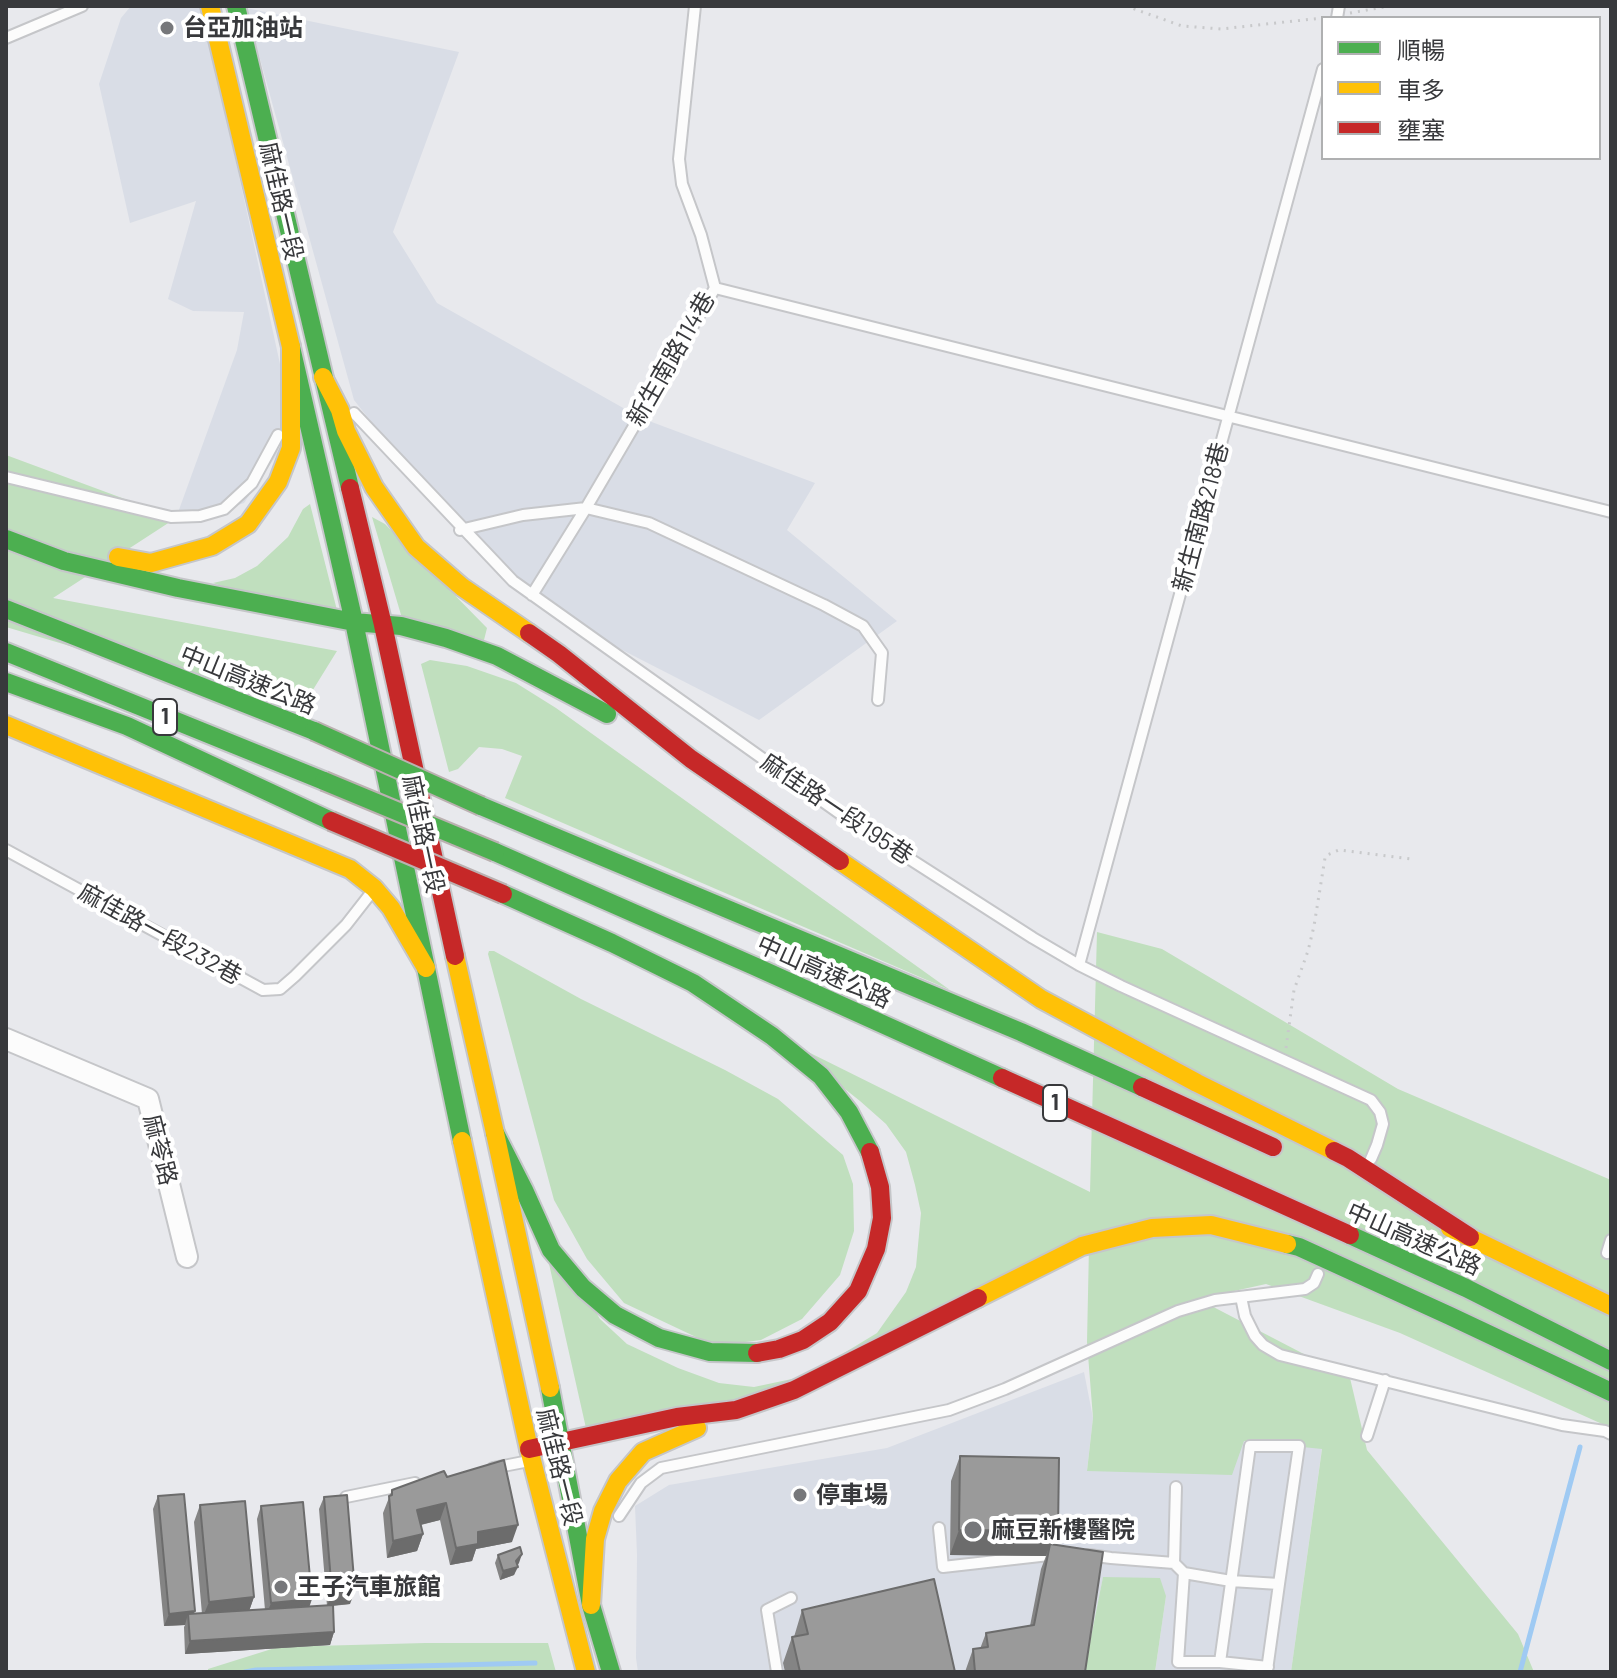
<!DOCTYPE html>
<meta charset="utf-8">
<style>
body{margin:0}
#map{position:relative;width:1617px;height:1678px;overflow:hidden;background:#e8e9ed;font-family:Barlow,"Noto Sans TC",sans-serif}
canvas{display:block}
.frame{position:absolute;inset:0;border:8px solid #38393c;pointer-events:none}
.legend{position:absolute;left:1321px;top:16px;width:280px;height:144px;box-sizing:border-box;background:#fff;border:2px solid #afb0b1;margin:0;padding:10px 14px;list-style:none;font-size:24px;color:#38393c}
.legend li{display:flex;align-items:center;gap:16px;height:40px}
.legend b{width:40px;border:2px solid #afb0b1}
</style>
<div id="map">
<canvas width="1617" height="1678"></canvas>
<div class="frame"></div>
<ul class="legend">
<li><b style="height:10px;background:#4caf50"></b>順暢</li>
<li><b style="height:10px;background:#ffc107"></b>車多</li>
<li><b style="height:10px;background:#c62828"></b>壅塞</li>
</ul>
</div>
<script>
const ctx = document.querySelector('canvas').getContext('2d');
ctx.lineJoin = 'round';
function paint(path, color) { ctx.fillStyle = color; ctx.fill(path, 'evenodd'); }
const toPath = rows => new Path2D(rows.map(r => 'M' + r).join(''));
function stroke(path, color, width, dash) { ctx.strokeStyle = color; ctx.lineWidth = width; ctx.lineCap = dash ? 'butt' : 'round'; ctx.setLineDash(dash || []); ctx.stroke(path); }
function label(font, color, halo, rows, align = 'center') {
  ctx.font = font + ' Barlow,"Noto Sans TC",sans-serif'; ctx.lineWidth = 8; ctx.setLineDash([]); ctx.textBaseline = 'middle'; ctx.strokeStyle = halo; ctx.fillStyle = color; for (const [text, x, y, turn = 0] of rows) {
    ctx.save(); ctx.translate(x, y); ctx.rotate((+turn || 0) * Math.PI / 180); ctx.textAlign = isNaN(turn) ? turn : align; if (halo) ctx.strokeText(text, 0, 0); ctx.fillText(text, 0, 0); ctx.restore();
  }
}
paint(toPath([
 [131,6,202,6,285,387,278,453,244,503,208,515,176,518,237,350,244,312,193,311,168,299,196,201,130,223,99,84,121,18],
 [246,8,459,52,393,232,437,303,641,418,815,483,787,530,897,621,759,720,552,614,398,456,354,400],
 [1084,1372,1093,1418,1087,1470,1243,1441,1322,1448,1291,1672,1155,1672,1166,1596,1103,1578,1084,1672,638,1672,636,1658,637,1555,635,1506,669,1485,887,1448]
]), '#d9dde6');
paint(toPath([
 [6,455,176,518,53,598,337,651,298,714,6,627],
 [310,504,341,626,213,583,235,578,257,566,288,537,303,509],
 [372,517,385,524,487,628,484,640,407,635],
 [430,660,467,666,516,683,556,708,950,990,505,798,522,756,502,749,479,747,458,769,449,772,421,664],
 [1097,932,1162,949,1398,1089,1611,1180,1611,1428,1400,1333,1266,1284,1198,1299,1350,1378,1367,1450,1518,1634,1534,1672,1291,1672,1322,1449,1244,1441,1232,1475,1087,1471,1093,1418,1087,1342,1089,1246,831,1380,588,1437,538,1215,600,1319,627,1344,678,1368,719,1383,754,1387,806,1376,877,1333,906,1292,916,1267,921,1213,915,1185,906,1152,886,1124,860,1101,782,1039,1090,1192],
 [489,951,494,951,581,999,725,1070,778,1099,843,1155,853,1184,854,1231,840,1275,802,1319,761,1340,715,1346,624,1303,587,1259,554,1200,488,954],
 [1103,1577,1160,1578,1166,1596,1155,1672,1084,1672],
 [425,1643,548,1643,556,1672,208,1672,208,1669,278,1647]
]), '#c0dfbe');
stroke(toPath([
 [245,1672,256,1670,535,1663],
 [1520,1672,1580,1447]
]), '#9fcaf3', 5);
const lane = toPath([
 [1337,18,1339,6],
 [6,38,82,6],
 [715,288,1611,512],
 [354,413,513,581,849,820,1033,938,1079,965,1121,986,1371,1100,1380,1112,1383,1124,1377,1145,1371,1159],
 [6,477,171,517,200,516,224,509,252,483,278,435],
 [460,530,523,515,586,508,649,523,824,605,863,626,882,653,878,700],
 [532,595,586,508,715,288,701,235,682,184,679,159,695,6],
 [6,850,263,990,280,989,295,976,346,925,371,893],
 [1079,965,1323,69],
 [1607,1253,1611,1240],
 [1241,1297,1245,1316,1255,1336,1263,1345,1280,1355,1562,1425,1605,1431,1611,1434],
 [1367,1436,1385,1380],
 [493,1468,529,1461],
 [1176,1487,1174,1563,1184,1573,1178,1662,1220,1662,1268,1667],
 [346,1497,415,1483],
 [619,1516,641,1483,661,1468,949,1410,1005,1389,1178,1311,1215,1300,1305,1289,1314,1283,1318,1274],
 [939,1528,943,1567,1049,1555],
 [1089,1555,1111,1558,1174,1563],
 [1184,1573,1231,1581,1279,1584,1267,1670],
 [1220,1662,1250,1446,1299,1446,1279,1584],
 [777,1672,767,1610,791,1598]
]);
const street = toPath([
 [6,1039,148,1099,187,1257]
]);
const fast = toPath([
 [236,6,350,488],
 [291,347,354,622,462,1141],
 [6,539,64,561,178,588,354,622,401,626,446,638,497,656,607,714],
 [6,609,314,731],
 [6,652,324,781],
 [6,682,127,726,331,821],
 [481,806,1021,1032,1142,1087],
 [495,852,754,966,1002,1078],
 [503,894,612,943,693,983,772,1036,821,1076,849,1112,870,1152],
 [495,1133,524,1190,551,1250,583,1288,615,1315,659,1338,710,1352,757,1353],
 [1350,1235,1466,1288,1611,1361],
 [1287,1244,1299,1247,1450,1316,1611,1392],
 [550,1388,591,1605,611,1672]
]);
const slow = toPath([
 [210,6,291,347],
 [323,377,340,410,346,431,374,487,416,547,462,587,529,633],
 [118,557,151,563,212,546,248,524,278,482,291,448,291,346],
 [6,725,350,869,374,888,391,908,426,968],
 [840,861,1041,999,1197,1083,1334,1151],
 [455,956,495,1133,550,1388],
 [462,1141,529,1449,586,1672],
 [1450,1228,1611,1306],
 [978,1298,1082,1246,1152,1228,1211,1225,1287,1244],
 [591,1605,595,1539,603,1511,618,1481,643,1452,697,1428]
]);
const jam = toPath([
 [350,488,383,625,455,956],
 [529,633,559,654,691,759,840,861],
 [1002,1078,1350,1235],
 [1142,1087,1273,1147],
 [1334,1151,1348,1158,1470,1237],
 [757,1353,779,1349,803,1340,830,1322,858,1291,876,1249,882,1218,880,1187,870,1152],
 [529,1449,677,1417,736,1410,794,1390,978,1298]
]);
stroke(lane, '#c5c6c9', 14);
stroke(street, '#c5c6c9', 24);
stroke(fast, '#c5c6c9', 22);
stroke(slow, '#c5c6c9', 22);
stroke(jam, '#c5c6c9', 22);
stroke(toPath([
 [1126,6,1182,26,1221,29,1322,18],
 [1350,13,1390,6],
 [1286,1048,1294,990,1308,951,1314,926,1325,858,1327,855,1339,850,1412,859]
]), '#c8c9cb', 3, [2, 6]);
stroke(lane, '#fcfcfc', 10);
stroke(street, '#fcfcfc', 20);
stroke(fast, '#4caf50', 18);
stroke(slow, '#ffc107', 18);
stroke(jam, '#c62828', 18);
const fastBridge = toPath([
 [314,731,481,806],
 [324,781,495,852]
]);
const jamBridge = toPath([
 [331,821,503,894]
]);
stroke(fastBridge, '#bbb1b1', 22, []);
stroke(jamBridge, '#bbb1b1', 22, []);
stroke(fastBridge, '#4caf50', 18);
stroke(jamBridge, '#c62828', 18);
paint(toPath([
 [960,1456,1053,1545,1085,1672,965,1672,973,1649,980,1649,986,1633,1030,1626,1041,1569,1046,1556,950,1555,951,1481],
 [447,1477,512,1542,476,1549,472,1561,450,1565,440,1520,421,1525,423,1534,417,1551,387,1558,383,1513,392,1490],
 [158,1496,194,1614,202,1614,194,1522,200,1505,254,1597,249,1611,265,1610,257,1519,261,1506,309,1607,327,1606,319,1509,324,1497,350,1604,333,1606,334,1632,330,1645,185,1654,184,1627,185,1625,164,1626,153,1509],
 [498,1555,519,1563,517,1565,514,1575,500,1580,495,1563],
 [802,1610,955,1672,785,1672,783,1663,792,1637,794,1637]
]), '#848484');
paint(toPath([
 [446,1503,440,1520,411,1527,417,1510],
 [518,1525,512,1542,476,1549,472,1561,450,1565,456,1548,478,1532],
 [959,1530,1058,1531,1048,1556,1050,1544,1046,1556,950,1555],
 [423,1534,417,1551,387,1558,393,1541],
 [522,1554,519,1563,514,1568,518,1567,514,1575,500,1580,503,1571],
 [355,1591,350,1604,327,1606,332,1593],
 [254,1597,248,1614,202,1619,209,1602],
 [312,1599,308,1611,266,1616,271,1603],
 [195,1611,190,1624,188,1614,185,1625,164,1626,169,1614],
 [334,1632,330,1645,185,1654,190,1641]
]), '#6c6c6c');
const building = toPath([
 [960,1456,1059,1458,1058,1531,959,1530,960,1456],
 [504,1460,518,1525,478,1532,478,1544,456,1548,446,1503,417,1510,423,1534,393,1541,389,1496,392,1495,392,1490,444,1471,447,1477,504,1460],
 [184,1494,195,1611,169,1614,158,1496,184,1494],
 [347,1495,355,1591,332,1593,324,1497,347,1495],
 [245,1501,254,1597,209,1602,200,1505,245,1501],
 [303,1502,312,1599,271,1603,261,1506,303,1502],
 [1050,1544,1103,1552,1085,1672,975,1672,973,1649,988,1647,986,1633,1034,1625,1050,1544],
 [520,1547,522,1554,516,1561,518,1567,503,1571,498,1555,520,1547],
 [934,1579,955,1672,800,1672,792,1637,808,1634,802,1610,934,1579],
 [333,1605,334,1632,190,1641,188,1614,333,1605]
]);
paint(building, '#9a9a9a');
stroke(building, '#6c6c6c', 2);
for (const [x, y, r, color] of [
 [167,28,8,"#76777a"],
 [800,1495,8,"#76777a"],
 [973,1530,10,"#76777a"],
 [281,1587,8,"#76777a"]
]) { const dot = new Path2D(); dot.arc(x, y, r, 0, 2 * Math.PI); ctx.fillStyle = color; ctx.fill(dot); stroke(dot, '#fff', 3); }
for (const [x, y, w] of [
 [165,717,24],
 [1055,1103,24]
]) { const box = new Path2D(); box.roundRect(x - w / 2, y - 18, w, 36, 6); ctx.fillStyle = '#fff'; ctx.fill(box); stroke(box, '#38393c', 2); }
label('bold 22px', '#38393c', null, [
 ["1",165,717],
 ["1",1055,1103]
]);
label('bold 24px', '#38393c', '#fff', [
 ["台亞加油站",183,28],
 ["停車場",816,1495],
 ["麻豆新樓醫院",991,1530],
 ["王子汽車旅館",297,1587]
], 'left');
label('24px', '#38393c', '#fff', [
 ["麻佳路一段",281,201,77],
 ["新生南路114巷",671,359,-60],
 ["新生南路218巷",1201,517,-75],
 ["中山高速公路",248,680,22],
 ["麻佳路一段195巷",837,809,34],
 ["麻佳路一段",423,834,78],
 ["麻佳路一段232巷",160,934,29],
 ["中山高速公路",824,972,24],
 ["麻苓路",160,1150,76],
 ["中山高速公路",1414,1239,24],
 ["麻佳路一段",559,1467,76]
]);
</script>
